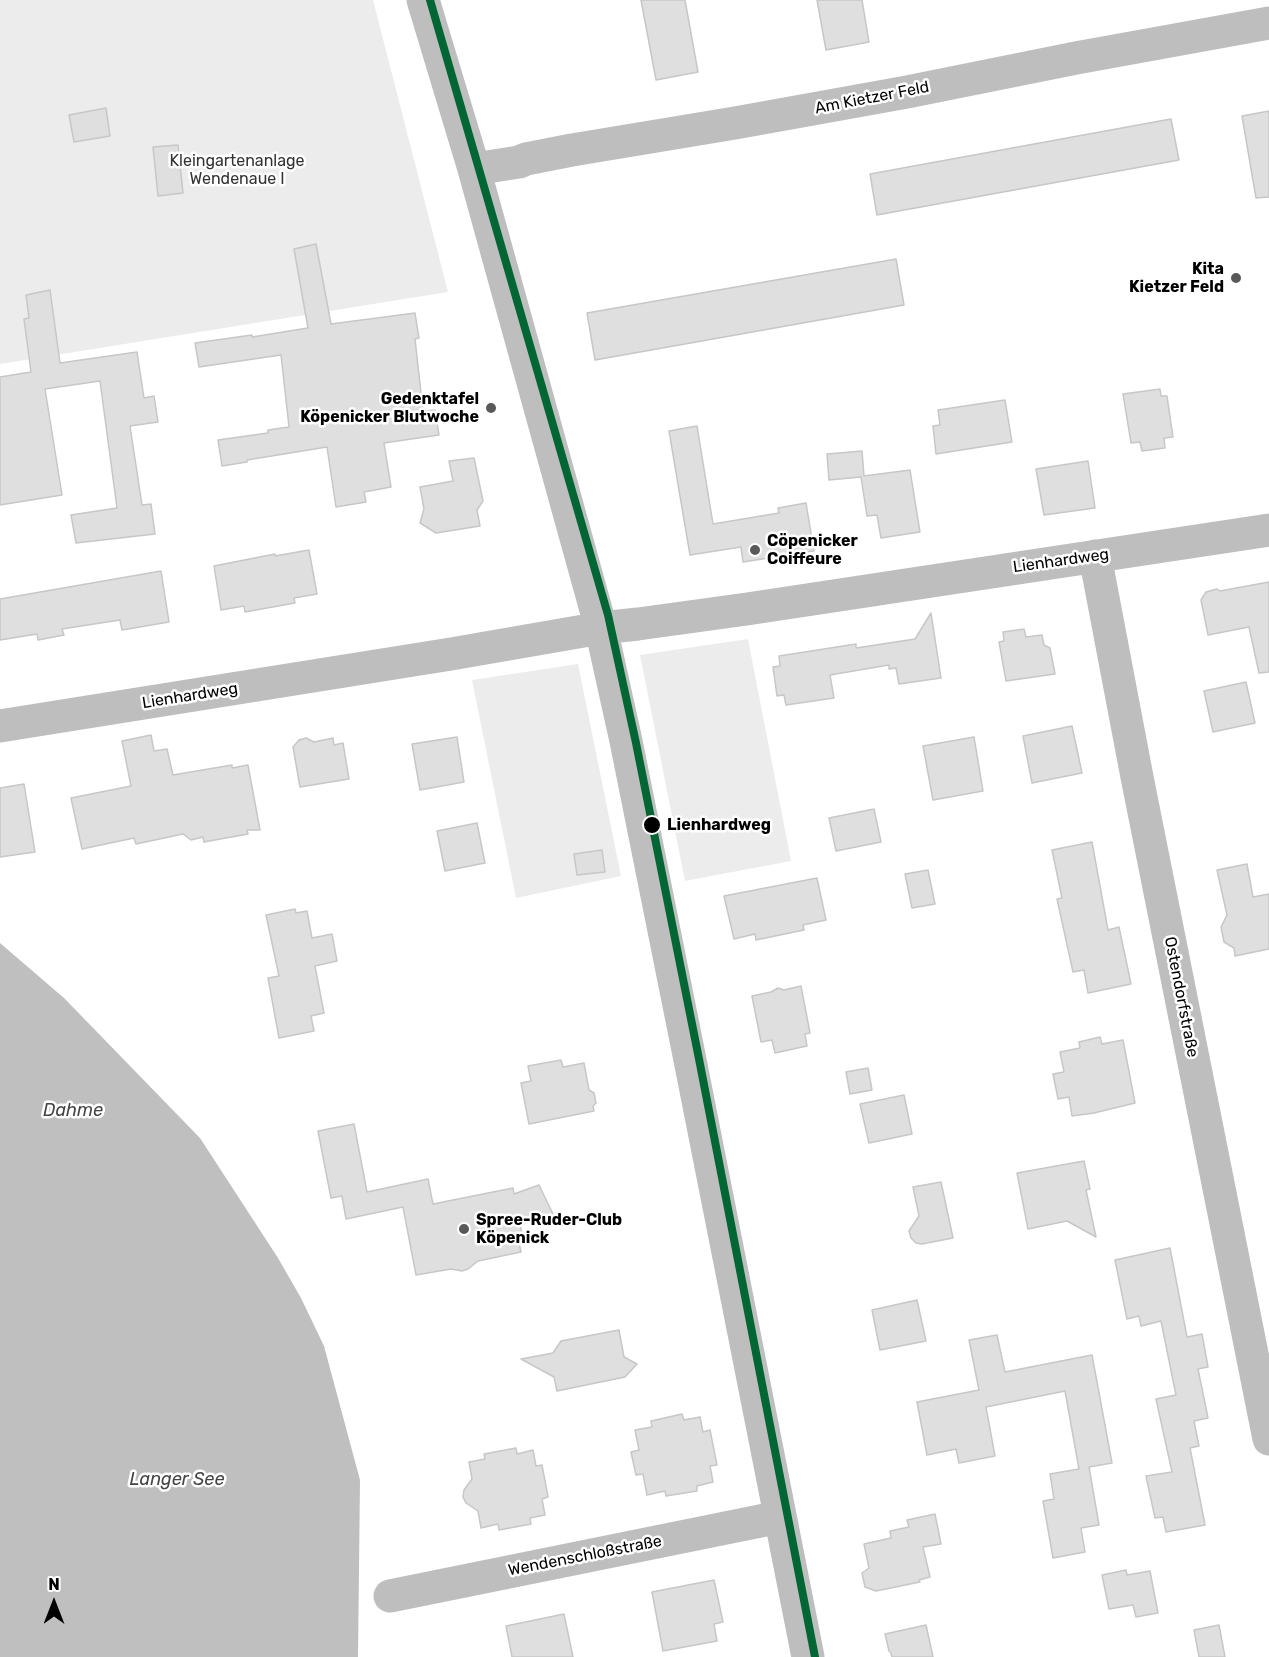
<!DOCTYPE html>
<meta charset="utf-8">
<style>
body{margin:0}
#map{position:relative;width:1269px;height:1657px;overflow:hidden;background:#fff;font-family:Rubik,sans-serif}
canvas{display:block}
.north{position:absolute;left:24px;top:1573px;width:60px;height:60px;-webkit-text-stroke:4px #fff;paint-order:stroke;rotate:0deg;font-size:16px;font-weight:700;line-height:24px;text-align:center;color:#000}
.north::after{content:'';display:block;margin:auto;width:21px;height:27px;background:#000;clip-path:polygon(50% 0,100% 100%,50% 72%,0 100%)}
</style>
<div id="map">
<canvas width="1269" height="1657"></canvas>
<div class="north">N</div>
</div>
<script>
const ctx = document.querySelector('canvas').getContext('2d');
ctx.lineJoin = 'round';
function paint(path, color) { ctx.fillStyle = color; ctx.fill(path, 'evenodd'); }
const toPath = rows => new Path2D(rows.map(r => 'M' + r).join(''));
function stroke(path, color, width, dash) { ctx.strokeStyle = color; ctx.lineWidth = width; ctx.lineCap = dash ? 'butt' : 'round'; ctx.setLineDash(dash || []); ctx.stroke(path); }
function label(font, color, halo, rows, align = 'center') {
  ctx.font = font + ' Rubik,sans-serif'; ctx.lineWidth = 5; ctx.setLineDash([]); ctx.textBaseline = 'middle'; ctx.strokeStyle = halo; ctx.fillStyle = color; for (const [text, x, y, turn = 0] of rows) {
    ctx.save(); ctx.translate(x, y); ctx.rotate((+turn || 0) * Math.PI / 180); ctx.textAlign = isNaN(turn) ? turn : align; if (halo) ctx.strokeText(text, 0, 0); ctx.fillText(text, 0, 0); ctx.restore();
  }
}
paint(toPath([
 [0,0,373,0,448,292,0,364],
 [748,639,791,861,685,881,640,655],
 [578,664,621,876,516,898,472,680]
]), '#ececec');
paint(toPath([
 [0,943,64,998,200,1138,278,1258,301,1298,324,1346,360,1480,358,1657,0,1657]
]), '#bfbfbf');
const building = toPath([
 [641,0,685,0,698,72,656,80,641,0],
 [817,0,862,0,869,42,826,50,817,0],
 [106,108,110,136,74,142,69,115,106,108],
 [1269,111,1269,197,1256,198,1242,116,1269,111],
 [1171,119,1179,160,877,215,870,174,1171,119],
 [178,145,183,193,158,196,153,147,178,145],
 [316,244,331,324,415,313,419,338,415,339,423,411,435,410,439,435,384,443,391,487,364,492,366,502,336,507,327,447,247,460,247,462,222,466,218,440,268,433,268,430,289,427,281,355,199,367,195,343,252,335,252,337,308,328,294,249,316,244],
 [896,259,904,305,595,360,587,313,896,259],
 [50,290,60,363,137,352,144,398,154,396,158,422,130,426,142,505,151,504,155,534,76,543,71,515,117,508,100,381,45,389,62,495,0,505,0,377,31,372,24,319,29,318,26,295,50,290],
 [1160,389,1161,396,1167,396,1173,437,1164,438,1165,448,1142,451,1140,442,1131,443,1123,394,1160,389],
 [1005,400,1012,442,936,454,933,426,940,425,938,410,1005,400],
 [697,426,713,524,779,513,778,508,806,503,814,551,743,562,741,547,690,555,669,431,697,426],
 [862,451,864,476,910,470,920,532,881,538,877,515,867,516,861,477,829,480,827,454,862,451],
 [474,458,483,501,477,510,480,526,436,533,420,523,424,509,420,487,453,481,449,461,474,458],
 [1088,461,1095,508,1044,515,1036,469,1088,461],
 [309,550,317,594,294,598,295,603,245,612,244,606,221,610,214,566,275,554,275,556,309,550],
 [161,571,169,622,122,630,120,620,62,629,64,635,38,640,37,634,0,640,0,599,161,571],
 [1269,582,1269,672,1259,673,1249,627,1208,635,1201,600,1206,592,1217,589,1220,591,1269,582],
 [931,613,941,678,899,684,896,668,889,669,889,665,830,675,834,698,786,705,784,695,777,696,773,667,780,666,779,656,856,644,856,648,915,639,931,613],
 [1024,629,1026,637,1042,635,1044,645,1050,648,1055,674,1006,681,999,642,1004,641,1003,632,1024,629],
 [1246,682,1255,723,1213,732,1204,691,1246,682],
 [1072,726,1082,773,1032,783,1023,736,1072,726],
 [151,735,154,751,167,749,173,775,232,765,232,768,248,765,260,830,247,830,248,834,204,842,203,837,191,840,183,834,136,844,134,838,82,849,71,798,131,786,122,741,151,735],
 [457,737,464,782,420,790,412,744,457,737],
 [974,737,983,791,933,800,923,746,974,737],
 [306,738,314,742,333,738,334,745,343,743,349,779,300,787,293,747,299,740,306,738],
 [24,784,35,852,0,857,0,788,24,784],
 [874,809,881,842,836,851,829,818,874,809],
 [477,823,485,863,445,871,437,831,477,823],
 [1092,842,1108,930,1119,927,1131,984,1088,993,1084,970,1073,972,1057,899,1062,898,1052,850,1092,842],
 [602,850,605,872,577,875,574,854,602,850],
 [1247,864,1253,897,1269,894,1269,949,1235,956,1234,948,1224,942,1221,927,1227,915,1217,870,1247,864],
 [928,870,935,904,912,908,905,874,928,870],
 [817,878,826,920,803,925,804,930,756,940,755,934,734,939,724,896,817,878],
 [295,909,296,913,307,911,312,938,332,934,337,961,315,966,324,1013,311,1016,314,1031,279,1038,268,978,279,976,266,915,295,909],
 [801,986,810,1033,805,1034,807,1046,775,1053,772,1040,761,1042,752,996,771,992,778,988,784,990,801,986],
 [1100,1037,1102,1044,1123,1040,1135,1103,1094,1113,1072,1116,1069,1097,1058,1099,1053,1074,1064,1072,1060,1052,1080,1048,1079,1042,1100,1037],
 [561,1060,563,1067,584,1063,589,1090,594,1093,596,1103,593,1106,594,1111,529,1124,521,1083,531,1081,528,1066,561,1060],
 [868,1068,872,1090,850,1094,846,1072,868,1068],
 [904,1095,912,1134,869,1143,860,1104,904,1095],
 [354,1124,367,1192,428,1179,433,1204,513,1188,514,1194,539,1185,553,1214,520,1225,523,1237,518,1238,521,1252,478,1261,468,1269,462,1271,451,1269,416,1275,403,1207,346,1219,342,1196,331,1198,318,1131,354,1124],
 [1084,1161,1090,1189,1086,1190,1096,1237,1067,1221,1028,1229,1017,1173,1084,1161],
 [941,1182,953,1238,922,1244,916,1243,911,1238,909,1231,919,1216,913,1187,941,1182],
 [1170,1248,1187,1337,1202,1334,1208,1367,1198,1369,1208,1418,1194,1421,1199,1446,1190,1448,1205,1525,1166,1532,1163,1517,1155,1518,1146,1476,1172,1472,1156,1399,1176,1395,1161,1321,1141,1326,1139,1316,1127,1319,1115,1260,1170,1248],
 [917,1300,926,1341,880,1350,872,1310,917,1300],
 [619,1330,624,1357,637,1364,625,1377,557,1391,554,1377,521,1359,553,1353,561,1341,619,1330],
 [997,1335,1005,1372,1092,1355,1112,1463,1089,1467,1099,1525,1081,1528,1085,1552,1053,1558,1043,1501,1054,1499,1050,1474,1079,1469,1065,1391,986,1407,995,1456,959,1463,956,1449,927,1455,917,1402,979,1390,969,1340,997,1335],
 [682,1414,684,1420,700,1417,703,1432,710,1430,717,1465,710,1466,713,1482,697,1486,697,1491,666,1496,665,1491,647,1495,643,1474,636,1475,631,1452,639,1450,635,1430,652,1427,651,1421,682,1414],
 [516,1448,517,1454,533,1450,536,1466,542,1465,548,1497,542,1499,545,1515,530,1518,531,1524,499,1530,498,1524,481,1528,478,1511,466,1503,463,1497,464,1490,472,1479,469,1462,485,1459,484,1454,516,1448],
 [935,1514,941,1544,923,1547,930,1577,919,1580,920,1582,876,1591,865,1587,862,1573,869,1568,864,1544,891,1538,890,1531,909,1527,907,1520,935,1514],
 [1126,1570,1127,1575,1150,1571,1158,1613,1136,1617,1133,1605,1109,1609,1102,1575,1126,1570],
 [714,1580,723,1622,714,1624,717,1641,663,1651,652,1592,714,1580],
 [564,1614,573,1657,512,1657,506,1626,564,1614],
 [926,1625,933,1657,892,1657,891,1653,889,1651,885,1634,926,1625],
 [1219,1625,1225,1657,1199,1657,1194,1630,1219,1625]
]);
paint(building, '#dfdfdf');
stroke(building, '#c7c7c7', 1.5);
stroke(toPath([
 [423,0,474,169,601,628,626,741,690,1060,808,1657],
 [474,169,519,162,526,159,572,150,735,123,907,92,1076,58,1269,23],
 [1095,556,1137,777,1269,1439],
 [0,726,451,654,601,628,638,624,747,609,1269,530],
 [390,1596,780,1517]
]), '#bebebe', 33);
stroke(toPath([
 [430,0,608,615,636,743,699,1059,815,1657]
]), '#063', 8);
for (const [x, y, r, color] of [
 [1236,278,6,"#595959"],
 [491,408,6,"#595959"],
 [755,550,6,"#595959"],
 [652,825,9,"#000"],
 [464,1229,6,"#595959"]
]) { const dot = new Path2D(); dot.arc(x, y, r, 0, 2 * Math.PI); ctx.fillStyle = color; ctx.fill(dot); stroke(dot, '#fff', 2); }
label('16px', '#000', '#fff', [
 ["Am Kietzer Feld",872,98,-11],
 ["Lienhardweg",1061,561,-8],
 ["Lienhardweg",190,696,-9],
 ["Ostendorfstraße",1181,997,79],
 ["Wendenschloßstraße",585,1556,-11]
]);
label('16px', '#333', '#fff', [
 ["Kleingartenanlage",237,161],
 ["Wendenaue I",237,179]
]);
label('bold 16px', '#000', '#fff', [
 ["Kita",1224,269],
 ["Kietzer Feld",1224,287],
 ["Gedenktafel",479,399],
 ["Köpenicker Blutwoche",479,417],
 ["Cöpenicker",767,541,"left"],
 ["Coiffeure",767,559,"left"],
 ["Spree-Ruder-Club",476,1220,"left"],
 ["Köpenick",476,1238,"left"]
], 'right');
label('bold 16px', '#000', '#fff', [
 ["Lienhardweg",667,825]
], 'left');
label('italic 18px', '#444', '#fff', [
 ["Dahme",73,1111],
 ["Langer See",177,1480]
]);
</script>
